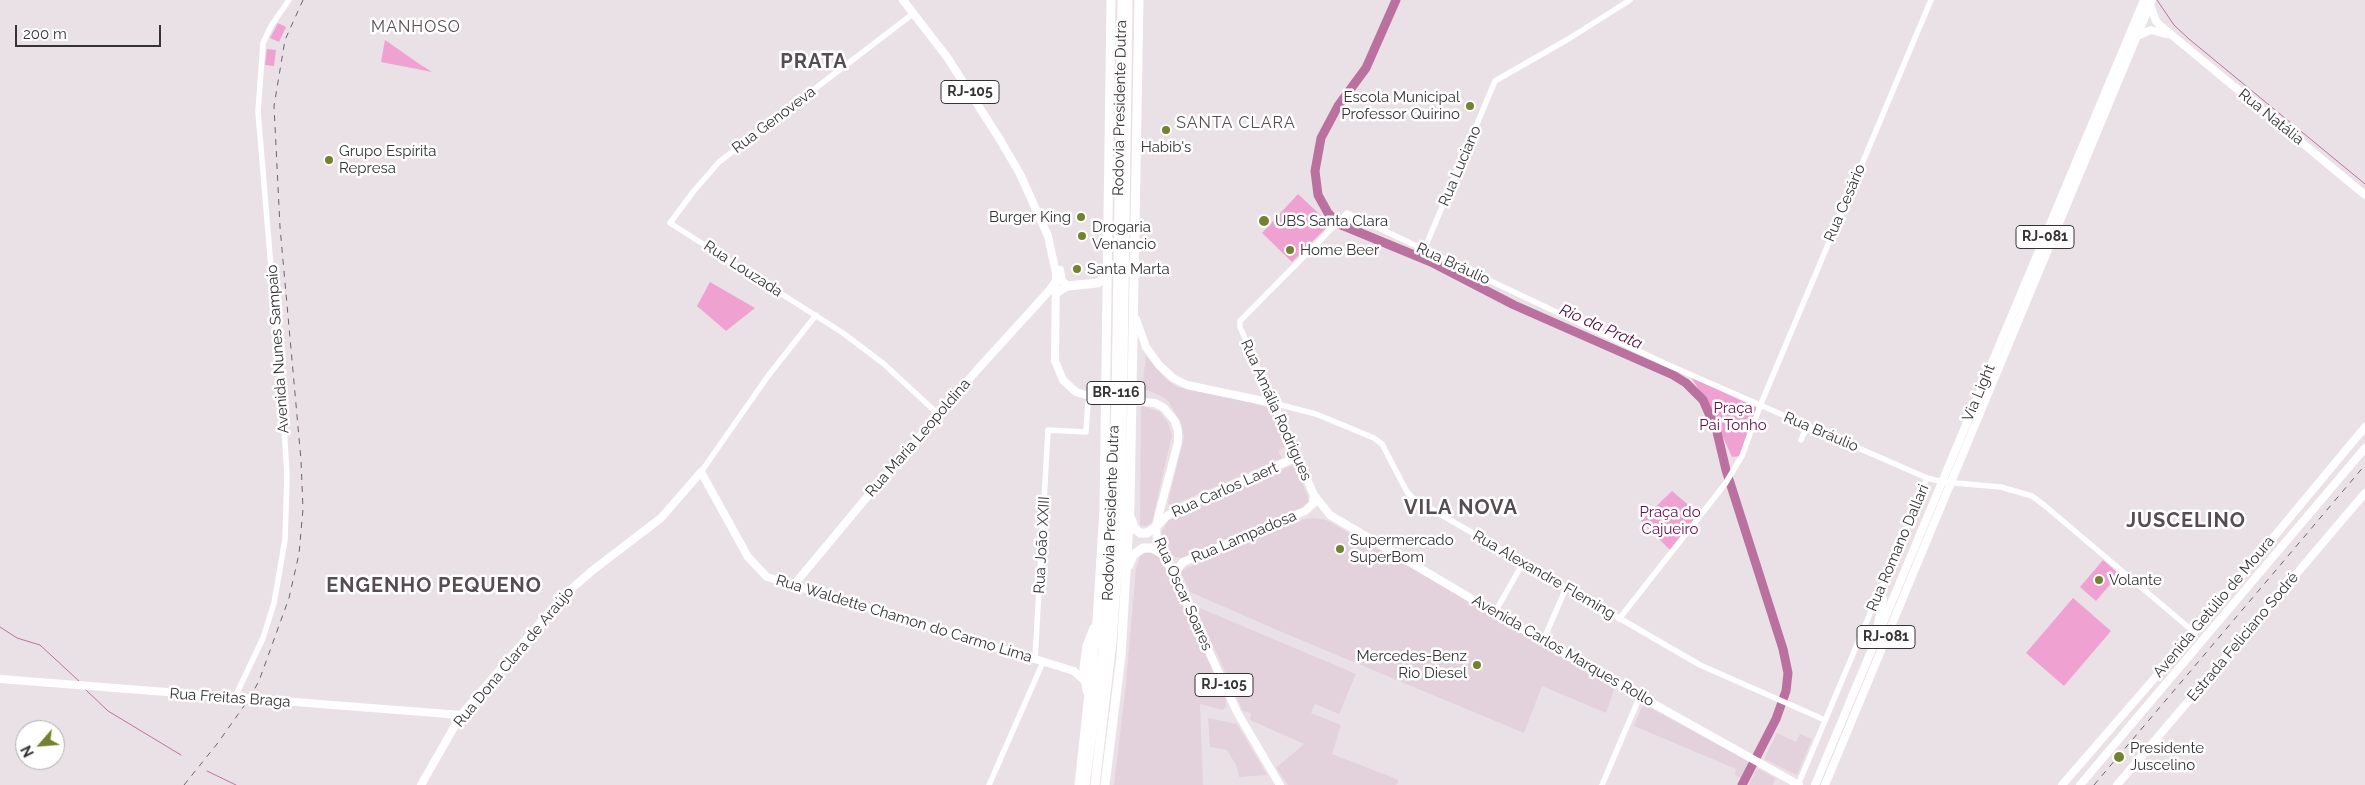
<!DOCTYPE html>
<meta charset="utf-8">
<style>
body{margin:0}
#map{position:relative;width:2365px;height:785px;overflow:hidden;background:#eae1e6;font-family:Raleway,sans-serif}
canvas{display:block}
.north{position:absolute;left:15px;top:720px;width:50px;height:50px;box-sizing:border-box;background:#fff;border:1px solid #afadae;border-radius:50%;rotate:243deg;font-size:14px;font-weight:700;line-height:20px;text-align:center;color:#363335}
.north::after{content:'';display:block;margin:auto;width:18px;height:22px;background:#74812e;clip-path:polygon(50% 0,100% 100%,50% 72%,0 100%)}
.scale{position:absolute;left:15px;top:25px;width:146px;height:22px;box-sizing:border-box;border:2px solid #363335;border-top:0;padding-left:6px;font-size:15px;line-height:18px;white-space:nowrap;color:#363335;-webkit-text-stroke:4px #fff;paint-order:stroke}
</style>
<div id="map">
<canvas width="2365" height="785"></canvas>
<div class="north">N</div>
<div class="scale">200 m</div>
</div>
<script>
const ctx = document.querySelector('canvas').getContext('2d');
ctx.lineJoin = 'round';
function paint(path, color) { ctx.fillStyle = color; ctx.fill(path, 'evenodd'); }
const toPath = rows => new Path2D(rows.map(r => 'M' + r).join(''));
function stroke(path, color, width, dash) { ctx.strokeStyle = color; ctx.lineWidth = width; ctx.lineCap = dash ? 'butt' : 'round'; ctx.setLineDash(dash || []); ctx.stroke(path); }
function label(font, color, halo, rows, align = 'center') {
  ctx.font = font + ' Raleway,sans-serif'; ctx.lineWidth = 5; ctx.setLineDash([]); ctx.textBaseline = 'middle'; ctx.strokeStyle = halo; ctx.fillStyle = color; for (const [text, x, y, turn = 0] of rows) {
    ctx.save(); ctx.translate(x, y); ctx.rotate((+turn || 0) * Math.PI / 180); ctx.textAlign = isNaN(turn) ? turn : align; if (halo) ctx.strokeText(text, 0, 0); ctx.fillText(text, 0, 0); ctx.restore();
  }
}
paint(toPath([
 [1146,356,1166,379,1177,387,1249,402,1272,409,1287,446,1278,451,1282,458,1170,506,1168,502,1184,437,1181,423,1169,402,1163,397,1142,388],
 [1141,405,1160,412,1168,423,1172,435,1152,522,1146,526,1140,525],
 [1295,464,1308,497,1308,502,1302,508,1187,558,1175,557,1169,553,1161,538,1162,531,1169,519],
 [1315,518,1326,520,1442,585,1555,653,1615,687,1606,713,1542,686,1524,733,1284,633,1190,592,1181,572,1184,569,1304,519],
 [1152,552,1160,556,1164,562,1226,700,1226,707,1222,710,1200,704,1203,785,1114,785,1126,684,1136,569,1140,556,1144,553],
 [1200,608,1356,674,1339,714,1315,704,1311,713,1341,725,1332,754,1399,780,1396,785,1288,785,1276,768,1304,744,1250,720,1251,713,1243,711,1197,610],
 [1643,704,1750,762,1742,779,1735,775,1736,769,1634,726],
 [1208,718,1237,724,1267,775,1239,777,1236,765,1227,750,1210,747],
 [1777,733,1796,742,1800,734,1812,739,1797,775,1764,759],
 [1757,768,1775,778,1773,785,1749,785]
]), '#e3d2dc');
paint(toPath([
 [278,23,286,27,279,42,270,38],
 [385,40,418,63,432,72,381,62],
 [267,49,276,50,274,66,265,65],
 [1298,194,1330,224,1292,262,1262,233],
 [710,282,755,308,726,331,697,306],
 [1691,377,1757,408,1740,456,1732,457,1708,404],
 [1672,491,1699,514,1671,551,1641,521],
 [2103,560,2119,574,2096,601,2080,587],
 [2073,598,2111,631,2064,686,2026,653]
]), '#efa2d2');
stroke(toPath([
 [2157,0,2174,25,2189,39,2365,184],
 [0,627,17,638,40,645,80,682],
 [85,689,108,711,181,755],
 [207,771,236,785]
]), '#bb71a0', 1);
stroke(toPath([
 [1396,0,1366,68,1338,106,1321,138,1315,171,1318,195,1328,213,1339,224,1431,262,1514,305,1673,375,1686,383,1703,400,1717,432,1726,470,1783,649,1788,673,1786,691,1776,719,1742,785]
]), '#bb71a0', 9);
stroke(toPath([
 [914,13,719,162,693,192,670,223,843,333,884,364,938,414],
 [1424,250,1495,81,1570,38,1630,0],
 [1801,440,1804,433,1810,428],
 [701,472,768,376,816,315],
 [1495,612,1523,563],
 [1619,619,1725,484,1742,456,1760,406,1931,0],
 [1543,641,1566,588],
 [1035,660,1048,430,1086,432,1088,403,1095,398],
 [235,697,263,638,274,603,285,540,287,475,283,411,258,112,263,43,271,26,289,0],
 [1825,720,1700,665,1414,499,1407,492,1382,444,1374,438,1316,414,1273,403,1240,327,1240,321,1347,213,1664,363,1927,478,1943,482,2001,487,2032,496,2044,505,2194,632],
 [989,785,1043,662],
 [1602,785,1640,696],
 [1798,785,1927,478]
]), '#fff', 5.5);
stroke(toPath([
 [903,0,947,57,999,138,1020,174,1048,236,1056,273,1055,361,1063,380,1076,392,1095,398,1155,403,1164,408,1175,421,1178,431,1178,442,1159,514,1156,527,1157,540,1237,712,1280,785],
 [2150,5,2156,21,2162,27,2365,195],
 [2137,36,2151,30,2166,34],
 [1057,293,1068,286,1062,281,1060,270],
 [1136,319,1146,347,1159,365,1173,378,1187,385,1273,403,1314,495,1330,515,1570,657,1799,785],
 [1157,526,1167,516,1179,509,1297,457],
 [1176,580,1176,571,1183,562,1305,511,1313,504,1314,495],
 [793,586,862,503,978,369,1048,292,1057,280],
 [1878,624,1883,600,1880,589],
 [0,679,461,715],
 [421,785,461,715,563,596,593,570,661,518,701,472,748,557,767,577,1074,671,1085,681],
 [1815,785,2144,0],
 [1825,785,2152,0],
 [2062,785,2204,621,2365,427],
 [2080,785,2365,448],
 [2117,785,2365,493]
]), '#fff', 8);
stroke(toPath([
 [1068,286,1097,283,1103,280,1108,272],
 [1131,519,1135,529,1140,533,1147,533,1156,527],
 [1129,565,1133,555,1143,548,1152,548,1163,554],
 [1087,691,1084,668,1087,646,1094,628],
 [1079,785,1097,621,1104,510,1111,0],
 [1085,785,1103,652,1111,551,1116,401,1122,0],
 [1095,785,1112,642,1121,511,1128,0],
 [1105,785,1121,656,1130,505,1139,0]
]), '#fff', 9);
stroke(toPath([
 [184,785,217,744,249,699,259,681,289,598,299,554,303,509,301,460,280,227,274,106,285,40,303,0],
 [2094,785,2365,465]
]), '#696467', 1, [6, 6]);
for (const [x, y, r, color] of [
 [1470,106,5,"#74812e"],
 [1166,130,5,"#74812e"],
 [329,160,5,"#74812e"],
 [1081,217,5,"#74812e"],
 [1264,221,6,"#74812e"],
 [1082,236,5,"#74812e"],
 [1290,250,5,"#74812e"],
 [1077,269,5,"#74812e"],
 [1340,549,5,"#74812e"],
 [2099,580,5,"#74812e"],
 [1477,665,5,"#74812e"],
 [2119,757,6,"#74812e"]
]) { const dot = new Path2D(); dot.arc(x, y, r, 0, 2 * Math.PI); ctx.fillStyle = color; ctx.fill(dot); stroke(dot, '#fff', 2); }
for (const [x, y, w] of [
 [970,92,58],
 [2045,237,58],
 [1116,393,58],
 [1886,637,58],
 [1224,685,58]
]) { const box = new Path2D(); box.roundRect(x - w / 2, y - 11.5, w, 23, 4); ctx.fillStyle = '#fff'; ctx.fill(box); stroke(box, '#363335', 1); }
label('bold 14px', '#363335', null, [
 ["RJ-105",970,92],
 ["RJ-081",2045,237],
 ["BR-116",1116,393],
 ["RJ-081",1886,637],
 ["RJ-105",1224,685]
]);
label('15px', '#363335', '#fff', [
 ["Escola Municipal",1460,97,"right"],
 ["Professor Quirino",1460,114,"right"],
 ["Habib's",1166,147,"center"],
 ["Grupo Espírita",339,151],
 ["Represa",339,168],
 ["Burger King",1071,217,"right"],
 ["UBS Santa Clara",1275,221],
 ["Drogaria",1092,227],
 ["Venancio",1092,244],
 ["Home Beer",1300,250],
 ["Santa Marta",1087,269],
 ["Supermercado",1350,540],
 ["SuperBom",1350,557],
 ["Volante",2109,580],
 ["Mercedes-Benz",1467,656,"right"],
 ["Rio Diesel",1467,673,"right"],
 ["Presidente",2130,748],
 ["Juscelino",2130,765]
], 'left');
label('15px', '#363335', '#fff', [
 ["Rodovia Presidente Dutra",1120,108,-89],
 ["Rua Natália",2271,117,39],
 ["Rua Genoveva",774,120,-37],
 ["Rua Luciano",1460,166,-67],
 ["Rua Cesário",1845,203,-67],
 ["Rua Bráulio",1453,264,25],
 ["Rua Louzada",743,269,33],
 ["Avenida Nunes Sampaio",278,349,-94],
 ["Via Light",1979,393,-67],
 ["Rua Amália Rodrigues",1276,410,66],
 ["Rua Bráulio",1821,432,23],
 ["Rua Maria Leopoldina",918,438,-49],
 ["Rua Carlos Laert",1225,490,-24],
 ["Rodovia Presidente Dutra",1111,513,-88],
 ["Rua Lampadosa",1244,537,-23],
 ["Rua João XXIII",1042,545,-87],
 ["Rua Romano Dallari",1898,548,-67],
 ["Rua Alexandre Fleming",1544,575,30],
 ["Rua Oscar Soares",1183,594,66],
 ["Avenida Getúlio de Moura",2214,607,-50],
 ["Rua Waldette Chamon do Carmo Lima",904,619,17],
 ["Estrada Feliciano Sodré",2243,637,-50],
 ["Avenida Carlos Marques Rollo",1563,651,30],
 ["Rua Dona Clara de Araújo",514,657,-50],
 ["Rua Freitas Braga",230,698,4]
]);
label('15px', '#690d50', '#fff', [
 ["Praça",1733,408],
 ["Pai Tonho",1733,425],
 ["Praça do",1670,512],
 ["Cajueiro",1670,529]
]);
ctx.letterSpacing = '1px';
label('16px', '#554d52', '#fff', [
 ["MANHOSO",416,27],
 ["SANTA CLARA",1236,123]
]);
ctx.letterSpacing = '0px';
label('italic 16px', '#4f0a3c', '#fff', [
 ["Rio da Prata",1601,327,24]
]);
ctx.letterSpacing = '1px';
label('bold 20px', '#554d52', '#fff', [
 ["PRATA",814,62],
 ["VILA NOVA",1461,508],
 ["JUSCELINO",2186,521],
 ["ENGENHO PEQUENO",434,586]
]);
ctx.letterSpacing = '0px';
</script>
